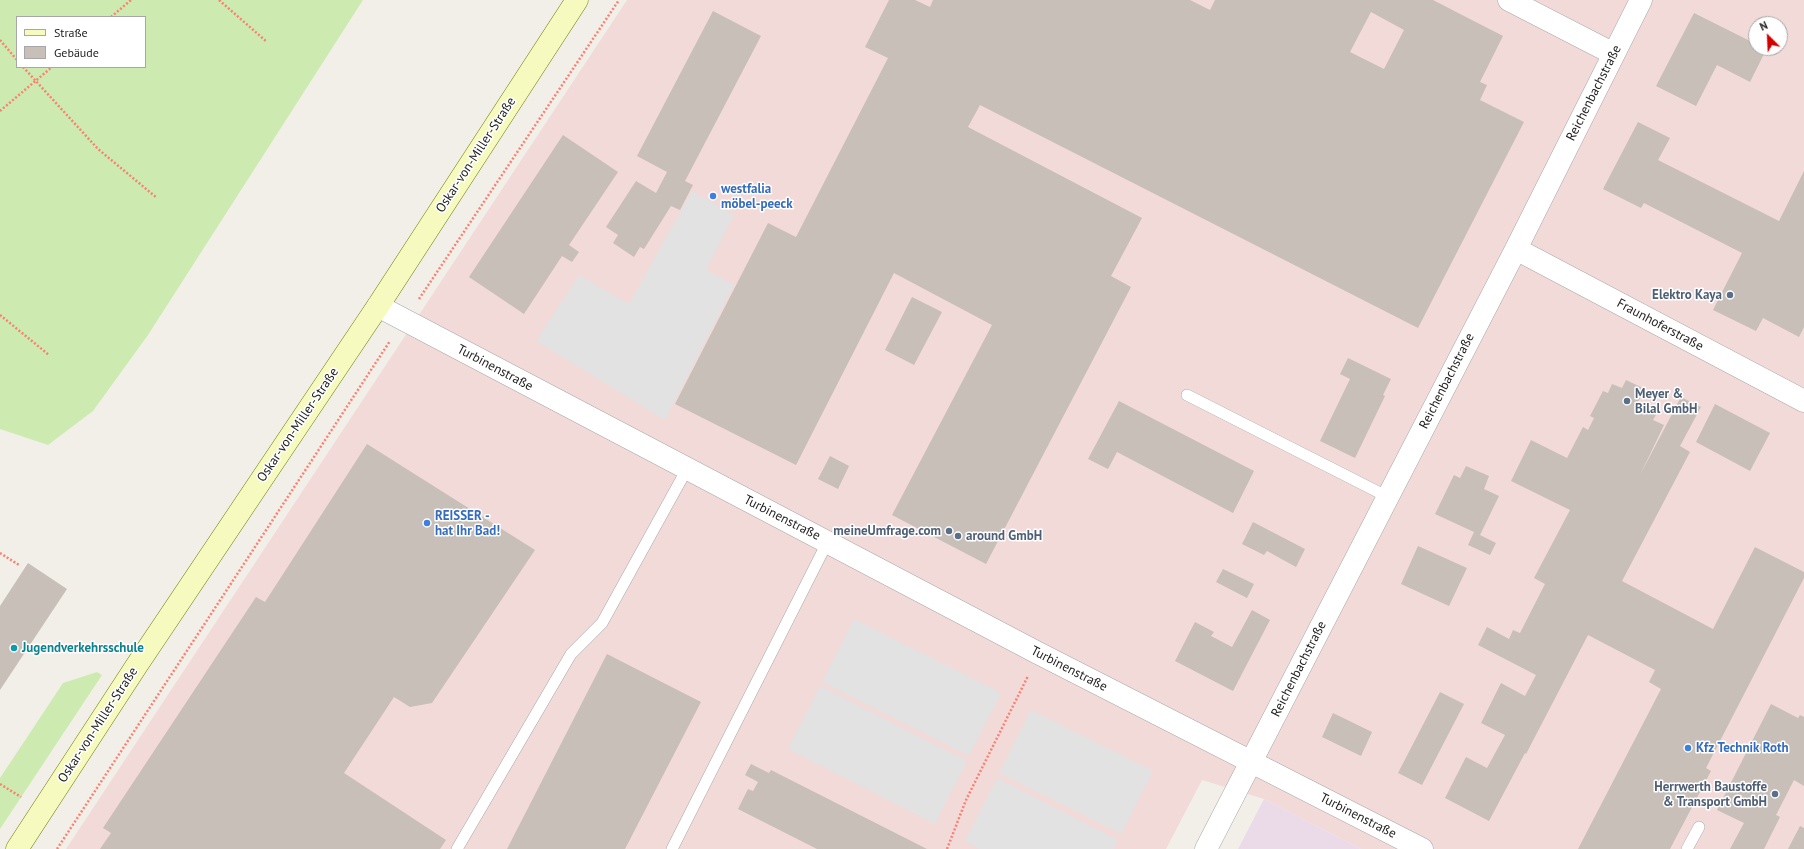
<!DOCTYPE html>
<meta charset="utf-8">
<style>
body{margin:0}
#map{position:relative;width:1804px;height:849px;overflow:hidden;background:#f2efe9;font-family:"PT Sans",sans-serif}
canvas{display:block}
.legend{position:absolute;left:16px;top:16px;width:130px;height:52px;box-sizing:border-box;background:#fff;border:1px solid #a7a7a7;margin:0;padding:5px 7px;list-style:none;font-size:12px;color:#222}
.legend li{display:flex;align-items:center;gap:8px;height:20px}
.legend b{width:20px;border:1px solid #a7a7a7}
.north{position:absolute;left:1748px;top:16px;width:40px;height:40px;box-sizing:border-box;background:#fff;border:1px solid #a7a7a7;border-radius:50%;rotate:336deg;font-size:11px;font-weight:700;line-height:16px;text-align:center;color:#222}
.north::after{content:'';display:block;margin:auto;width:14px;height:18px;background:#d40000;clip-path:polygon(50% 0,100% 100%,50% 72%,0 100%)}
</style>
<div id="map">
<canvas width="1804" height="849"></canvas>
<ul class="legend">
<li><b style="height:5px;background:#f7fabf"></b>Straße</li>
<li><b style="height:11px;background:#c7bfb8"></b>Gebäude</li>
</ul>
<div class="north">N</div>
</div>
<script>
const ctx = document.querySelector('canvas').getContext('2d');
ctx.lineJoin = 'round';
function paint(path, color) { ctx.fillStyle = color; ctx.fill(path, 'evenodd'); }
const toPath = rows => new Path2D(rows.map(r => 'M' + r).join(''));
function stroke(path, color, width, dash) { ctx.strokeStyle = color; ctx.lineWidth = width; ctx.lineCap = dash ? 'butt' : 'round'; ctx.setLineDash(dash || []); ctx.stroke(path); }
function label(font, color, halo, rows, align = 'center') {
  ctx.font = font + ' "PT Sans",sans-serif'; ctx.lineWidth = 3; ctx.setLineDash([]); ctx.textBaseline = 'middle'; ctx.strokeStyle = halo; ctx.fillStyle = color; for (const [text, x, y, turn = 0] of rows) {
    ctx.save(); ctx.translate(x, y); ctx.rotate((+turn || 0) * Math.PI / 180); ctx.textAlign = isNaN(turn) ? turn : align; if (halo) ctx.strokeText(text, 0, 0); ctx.fillText(text, 0, 0); ctx.restore();
  }
}
paint(toPath([
 [627,0,1804,0,1804,849,1361,849,1264,799,1202,780,1166,849,66,849],
 [1756,24,1780,24,1780,48,1756,48]
]), '#f2dad9');
paint(toPath([
 [1264,799,1361,849,1238,849]
]), '#ebdbe8');
paint(toPath([
 [0,0,363,0,148,335,93,411,48,445,0,429],
 [17,17,145,17,145,67,17,67],
 [97,672,102,675,0,829,0,778,63,683]
]), '#cdebb0');
paint(toPath([
 [692,191,734,215,706,270,734,285,665,420,536,341,579,275,629,304],
 [854,619,1001,693,969,756,822,682],
 [820,686,967,761,935,824,788,749],
 [1031,710,1153,771,1121,834,999,773],
 [997,778,1118,840,1113,849,979,849,965,841]
]), '#e2e2e2');
paint(toPath([
 [889,0,915,0,930,7,933,0,1190,0,1210,10,1215,0,1433,0,1503,36,1480,82,1487,85,1480,100,1524,122,1418,328,980,105,968,127,1142,218,1111,276,1131,287,986,564,892,515,992,325,894,273,796,465,675,404,768,223,796,237,888,58,865,47],
 [1371,12,1404,30,1384,69,1350,52],
 [713,11,761,36,685,181,693,185,680,210,671,206,644,249,640,247,634,257,613,243,618,235,606,227,636,181,656,193,667,172,637,156],
 [1694,13,1756,44,1756,48,1766,50,1750,82,1717,65,1696,106,1656,86],
 [1638,122,1670,138,1658,160,1779,221,1804,171,1804,327,1799,337,1763,318,1756,331,1713,310,1742,253,1644,203,1641,208,1603,189],
 [563,135,618,172,569,245,579,252,572,262,562,256,524,314,469,277],
 [912,297,942,312,914,365,885,350],
 [1348,358,1391,379,1383,395,1385,396,1355,458,1320,441,1350,379,1340,374],
 [1626,380,1645,389,1638,402,1658,411,1653,420,1664,425,1640,475,1681,397,1701,407,1680,446,1690,452,1622,581,1713,629,1755,547,1804,572,1804,578,1706,768,1711,771,1670,849,1578,849,1661,689,1649,682,1655,670,1588,635,1526,754,1525,753,1489,821,1445,798,1466,757,1487,768,1505,735,1481,723,1501,683,1525,696,1536,675,1478,645,1487,627,1509,639,1513,630,1520,633,1545,584,1534,578,1570,510,1511,481,1531,440,1567,458,1583,427,1588,430,1594,418,1590,416,1603,391,1608,393,1612,384,1622,388],
 [1119,401,1254,471,1233,513,1117,452,1108,469,1088,459],
 [1715,404,1770,433,1750,471,1696,442],
 [367,444,535,550,432,703,410,707,394,697,344,773,446,840,440,849,100,849,111,833,103,828,256,597,265,602],
 [830,456,849,466,838,489,818,479],
 [1466,466,1489,476,1484,489,1499,496,1480,535,1496,543,1490,555,1468,545,1474,532,1435,514,1454,475,1460,478],
 [1253,522,1305,549,1296,567,1267,551,1264,555,1242,544],
 [1418,546,1467,568,1449,606,1401,584],
 [28,563,67,589,0,690,0,606],
 [1223,569,1254,584,1247,598,1216,582],
 [1252,610,1270,620,1233,691,1175,661,1195,622,1214,632,1211,636,1232,647],
 [607,654,701,702,625,849,507,849],
 [1440,692,1464,704,1422,785,1398,773],
 [1771,704,1798,718,1800,715,1804,717,1804,786,1794,780,1776,815,1780,817,1764,849,1730,849,1744,823,1717,810],
 [1333,713,1372,732,1361,756,1322,737],
 [751,764,769,773,771,770,927,849,817,849,738,809,748,789,753,791,758,782,745,775],
 [1800,826,1804,828,1804,849,1788,849]
]), '#c7bfb8');
const lane = toPath([
 [1187,395,1388,497],
 [457,849,571,654,602,623,687,469],
 [672,849,828,541],
 [1687,849,1699,827]
]);
const street = toPath([
 [1509,0,1614,54],
 [1516,249,1804,401],
 [378,306,1038,653,1422,849],
 [1206,849,1516,249,1641,0]
]);
const secondary = toPath([
 [17,849,137,665,378,306,577,0]
]);
stroke(lane, '#a9a9a9', 12);
stroke(street, '#a9a9a9', 23);
stroke(secondary, '#707d05', 23);
stroke(toPath([
 [219,0,267,42],
 [111,17,131,0],
 [0,40,17,60],
 [23,67,98,149,157,198],
 [0,111,52,67],
 [419,299,619,0],
 [0,315,49,355],
 [0,553,19,565],
 [0,784,21,797],
 [57,849,390,341],
 [947,849,966,800,1028,676]
]), '#fa8072', 2.5, [2, 2]);
stroke(lane, '#fff', 11);
stroke(street, '#fff', 22);
stroke(secondary, '#f7fabf', 22);
for (const [x, y, r, color] of [
 [713,196,4,"#3f7fe0"],
 [1730,295,4,"#5c6f8a"],
 [1627,401,4,"#5c6f8a"],
 [427,523,4,"#3f7fe0"],
 [949,531,4,"#5c6f8a"],
 [958,536,4,"#5c6f8a"],
 [14,648,4,"#0f9aa8"],
 [1688,748,4,"#3f7fe0"],
 [1775,794,4,"#5c6f8a"]
]) { const dot = new Path2D(); dot.arc(x, y, r, 0, 2 * Math.PI); ctx.fillStyle = color; ctx.fill(dot); stroke(dot, '#fff', 1.5); }
label('13px', '#222', '#fff', [
 ["Reichenbachstraße",1594,93,-63],
 ["Oskar-von-Miller-Straße",476,155,-57],
 ["Fraunhoferstraße",1660,325,28],
 ["Turbinenstraße",495,368,28],
 ["Reichenbachstraße",1447,381,-63],
 ["Oskar-von-Miller-Straße",298,425,-56],
 ["Turbinenstraße",782,518,27],
 ["Turbinenstraße",1069,669,27],
 ["Reichenbachstraße",1299,669,-63],
 ["Oskar-von-Miller-Straße",98,725,-57],
 ["Turbinenstraße",1358,816,27]
]);
label('bold 13px', '#366cbe', '#fff', [
 ["westfalia",721,189],
 ["möbel-peeck",721,204],
 ["REISSER -",435,516],
 ["hat Ihr Bad!",435,531],
 ["Kfz Technik Roth",1696,748]
], 'left');
label('bold 13px', '#4e5e75', '#fff', [
 ["Elektro Kaya",1722,295],
 ["Meyer &",1635,394,"left"],
 ["Bilal GmbH",1635,409,"left"],
 ["meineUmfrage.com",941,531],
 ["around GmbH",966,536,"left"],
 ["Herrwerth Baustoffe",1767,787],
 ["& Transport GmbH",1767,802]
], 'right');
label('bold 13px', '#0d838f', '#fff', [
 ["Jugendverkehrsschule",22,648]
], 'left');
</script>
